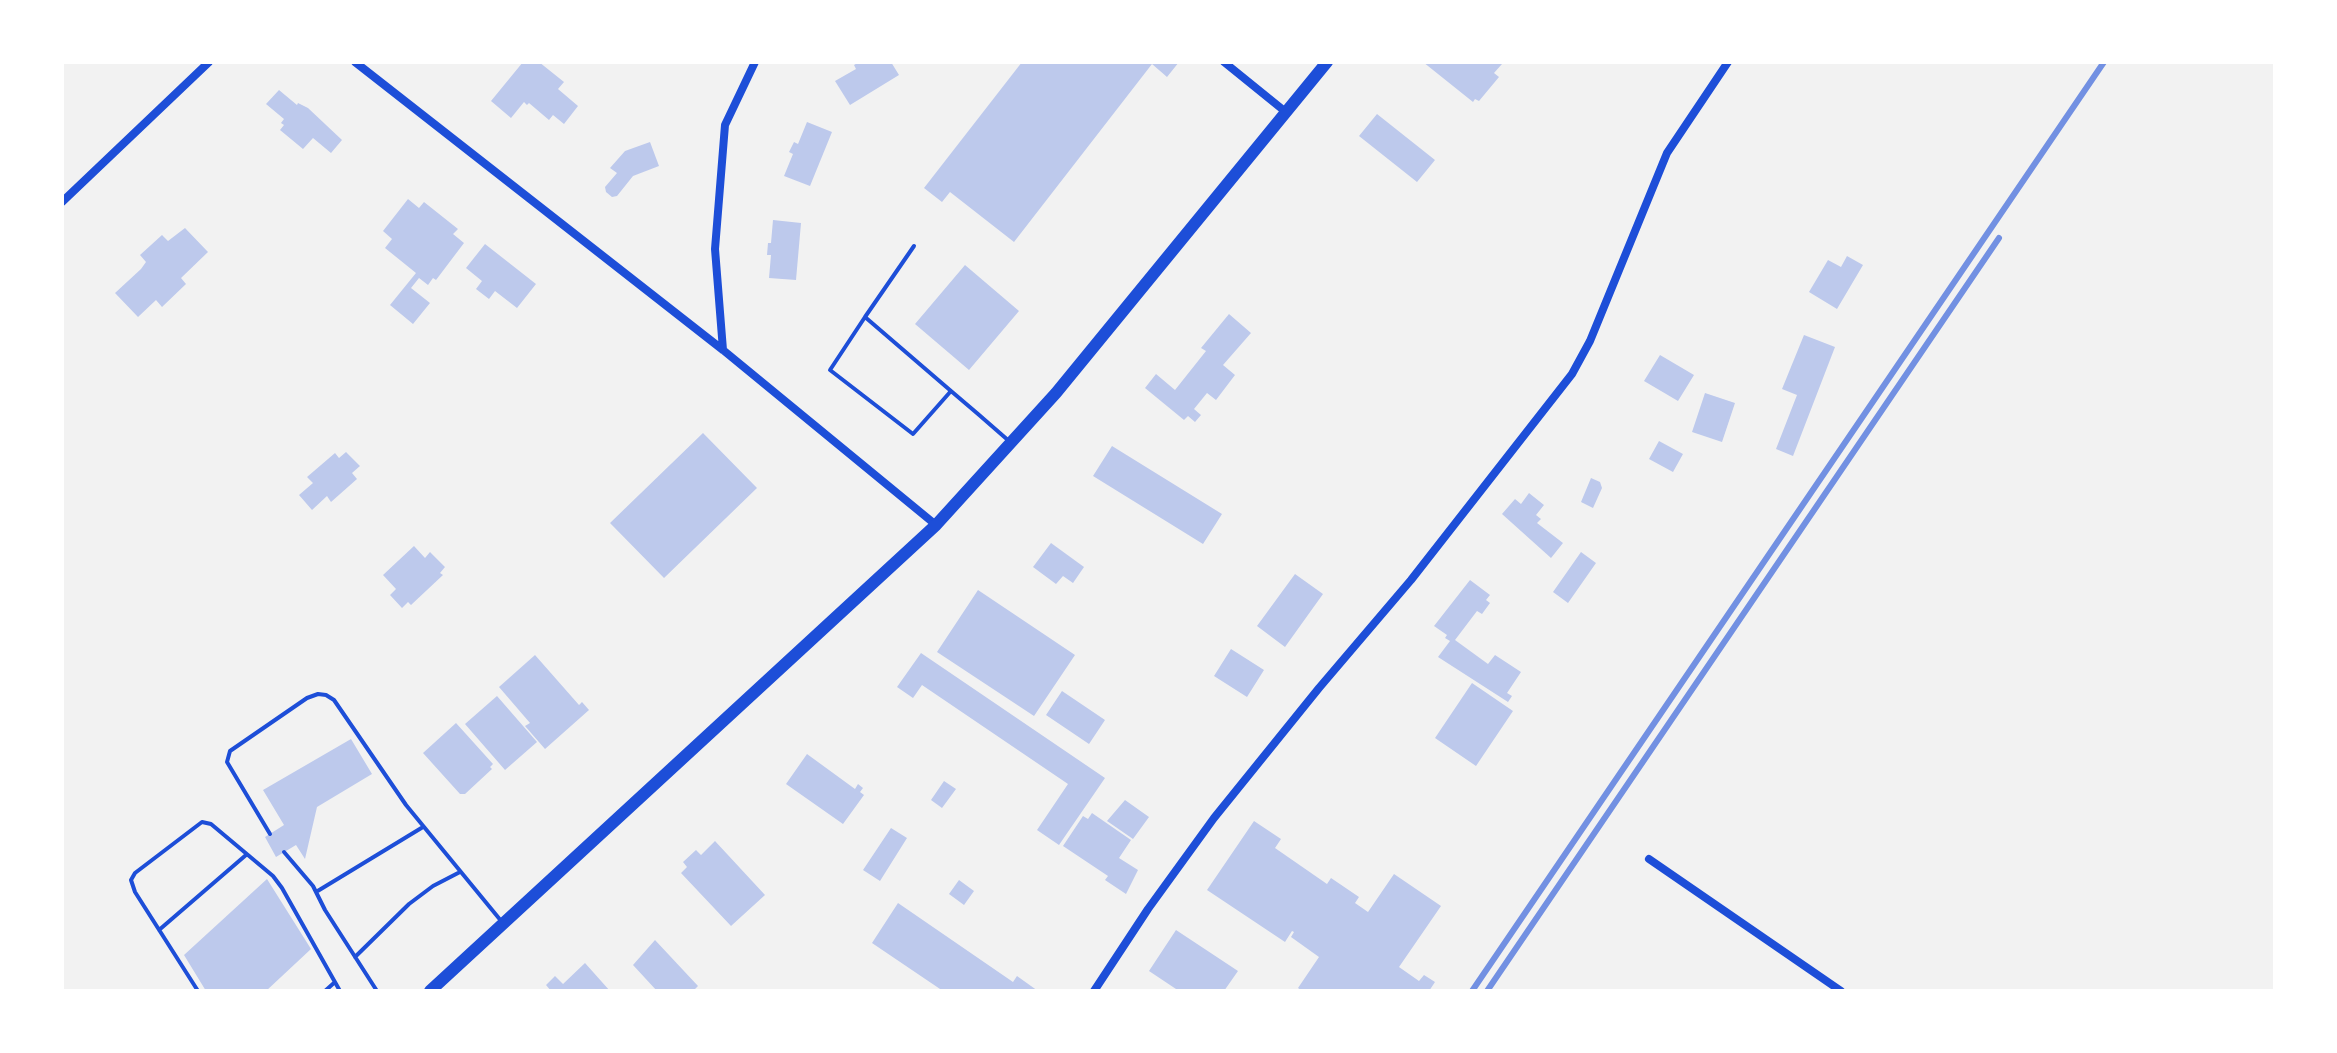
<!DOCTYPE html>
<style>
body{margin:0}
#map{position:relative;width:2337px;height:1053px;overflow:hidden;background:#f2f2f2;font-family:Figtree,sans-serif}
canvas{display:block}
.frame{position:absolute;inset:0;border:64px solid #fff;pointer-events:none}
</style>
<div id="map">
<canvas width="2337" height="1053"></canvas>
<div class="frame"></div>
</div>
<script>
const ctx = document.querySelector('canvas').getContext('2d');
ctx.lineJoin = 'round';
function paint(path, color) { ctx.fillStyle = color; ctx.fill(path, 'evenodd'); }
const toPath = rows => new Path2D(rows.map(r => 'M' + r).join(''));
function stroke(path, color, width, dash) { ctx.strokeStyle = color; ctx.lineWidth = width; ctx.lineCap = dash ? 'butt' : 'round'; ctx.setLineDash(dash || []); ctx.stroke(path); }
paint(toPath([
 [523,62,539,62,564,82,558,89,578,106,564,124,553,115,549,120,529,103,527,105,524,102,511,118,491,101],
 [859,62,891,62,899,75,850,105,835,81,856,69,854,65],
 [1022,62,1179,62,1167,77,1152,64,1014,242,950,192,942,202,924,188],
 [1423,62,1500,62,1502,64,1494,73,1499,77,1479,101,1475,99,1473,102],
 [279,90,297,105,298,103,308,108,342,140,331,153,313,138,303,149,280,130,284,125,281,123,284,119,266,104],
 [1377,114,1435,160,1417,182,1359,136],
 [807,122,832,132,810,186,784,176,793,154,789,152,794,142,798,144],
 [650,142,659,166,633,176,617,196,612,197,606,192,605,187,617,173,610,168,625,151],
 [408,199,419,208,424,202,458,229,453,234,464,243,436,280,433,278,428,285,419,278,411,288,430,303,413,324,390,305,416,273,385,248,392,239,383,231],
 [773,220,801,223,796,280,769,278,771,255,767,255,768,243,771,243],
 [185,228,208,252,181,278,186,284,162,307,156,300,138,317,115,293,141,269,146,262,140,255,162,235,168,241],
 [485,244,536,284,517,308,495,291,489,299,476,289,482,281,466,268],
 [1847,256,1863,265,1837,309,1809,292,1828,260,1841,267],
 [965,265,1019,311,969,370,915,324],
 [1229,314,1251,333,1223,365,1235,375,1216,400,1207,393,1194,409,1201,415,1195,422,1188,416,1184,420,1145,388,1156,374,1175,390,1206,351,1201,348],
 [1804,335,1835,347,1793,456,1776,449,1797,395,1782,389],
 [1660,355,1694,375,1678,401,1644,381],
 [1705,393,1735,403,1722,442,1692,432],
 [703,433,757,488,664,578,610,523],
 [1659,441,1683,454,1673,472,1649,459],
 [1112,446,1222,514,1203,544,1093,476],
 [346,452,360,466,352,473,357,479,331,502,327,496,312,510,299,495,313,483,307,477,335,453,339,458],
 [1591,478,1600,482,1602,488,1593,508,1581,502],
 [1529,493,1544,505,1536,515,1541,519,1537,523,1563,543,1551,558,1502,514,1515,499,1521,504],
 [1051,543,1084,567,1073,583,1063,576,1056,584,1033,567],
 [414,546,425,558,430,552,445,567,440,573,443,575,411,605,408,602,402,608,390,595,396,589,383,575],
 [1581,552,1596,563,1568,603,1553,592],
 [1295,574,1323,594,1285,647,1257,626],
 [1470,580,1490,595,1486,600,1490,603,1482,614,1477,611,1455,640,1488,664,1495,655,1521,672,1507,693,1512,696,1508,702,1438,657,1450,641,1445,638,1447,635,1434,626],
 [978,590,1075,655,1034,716,937,652],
 [1231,649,1264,670,1247,697,1214,676],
 [921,653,1105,778,1059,845,1037,830,1068,784,922,685,913,698,897,687],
 [535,655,579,705,582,702,589,710,545,749,525,726,530,723,499,687],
 [1472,683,1513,711,1476,766,1435,738],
 [1062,691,1105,720,1089,744,1046,715],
 [497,696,537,742,505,770,465,724],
 [456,723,493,764,490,767,492,769,465,794,460,794,423,753],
 [351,739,372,774,317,807,305,859,296,845,276,857,265,837,284,825,263,790],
 [807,754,855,789,858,784,863,788,860,792,864,795,843,824,786,784],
 [944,781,956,789,942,808,931,800],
 [1125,800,1149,817,1133,839,1107,821],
 [1092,813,1131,840,1119,858,1138,870,1126,894,1105,880,1108,876,1063,846,1083,816,1088,819],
 [1254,821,1281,839,1275,848,1327,884,1331,878,1359,897,1355,903,1368,912,1394,874,1441,906,1399,967,1419,981,1424,975,1435,982,1429,991,1302,991,1298,988,1319,957,1291,937,1294,932,1292,931,1285,942,1207,890],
 [891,828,907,838,880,881,863,870],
 [715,841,765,895,731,926,681,873,687,867,683,862,696,850,701,855],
 [267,879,311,949,266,991,206,991,184,955],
 [959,880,974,891,964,905,949,894],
 [898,903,1013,982,1017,976,1038,991,943,991,872,943],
 [1176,930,1238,971,1224,991,1179,991,1149,971],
 [655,940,698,986,693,991,657,991,633,965],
 [585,963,610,991,551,991,546,985,555,976,563,984]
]), '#bdc9ec');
stroke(toPath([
 [865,317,914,246],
 [951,391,913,434,830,370,865,317,951,391,978,414,1009,441],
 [270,834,227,762,230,751,307,698,318,694,326,695,334,700,406,805,502,922],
 [284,852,313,886,325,910,377,991],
 [316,892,423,827],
 [159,930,246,855],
 [355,957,409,904,433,886,460,872],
 [198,991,135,892,131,880,135,873,202,822,211,824,273,876,282,888,340,991],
 [325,991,335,982]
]), '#1d4ed8', 4);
stroke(toPath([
 [355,62,723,350,936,525],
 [1224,62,1287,113],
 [62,202,209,62],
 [723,350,715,249,725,125,755,62],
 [1649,859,1841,991],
 [1094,991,1148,909,1214,818,1319,688,1411,580,1572,374,1590,341,1667,153,1728,62]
]), '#1d4ed8', 8);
stroke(toPath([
 [430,991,936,525,1056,393,1327,62]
]), '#1d4ed8', 12);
stroke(toPath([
 [1472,991,2104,62],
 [1487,991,1999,238]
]), '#7290e2', 6);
</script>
